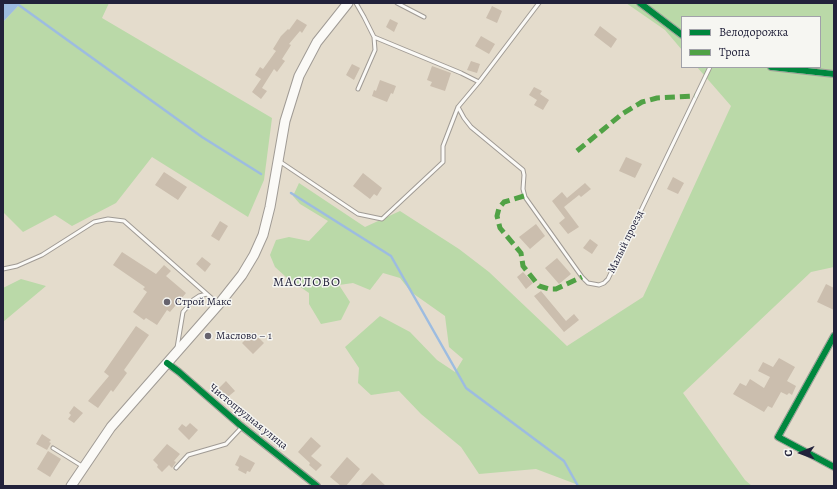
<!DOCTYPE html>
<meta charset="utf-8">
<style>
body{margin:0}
#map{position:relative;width:837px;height:489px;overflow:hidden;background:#e4dccc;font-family:Alegreya,serif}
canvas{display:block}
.frame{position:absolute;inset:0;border:4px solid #22223b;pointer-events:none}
.legend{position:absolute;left:681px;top:16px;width:140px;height:52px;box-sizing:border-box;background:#f6f6f2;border:1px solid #a1a1a9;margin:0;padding:5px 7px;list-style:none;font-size:12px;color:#22223b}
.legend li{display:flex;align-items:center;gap:8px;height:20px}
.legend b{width:20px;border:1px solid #a1a1a9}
.north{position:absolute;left:781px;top:433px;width:40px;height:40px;-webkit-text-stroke:3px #f6f6f2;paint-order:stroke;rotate:269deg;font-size:11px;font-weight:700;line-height:16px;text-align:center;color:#22223b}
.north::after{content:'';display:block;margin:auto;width:14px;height:18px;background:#22223b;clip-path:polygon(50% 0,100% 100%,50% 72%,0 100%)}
</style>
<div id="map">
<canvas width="837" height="489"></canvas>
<div class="frame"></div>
<ul class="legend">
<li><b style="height:5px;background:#00873e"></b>Велодорожка</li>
<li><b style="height:5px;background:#50a245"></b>Тропа</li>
</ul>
<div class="north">С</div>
</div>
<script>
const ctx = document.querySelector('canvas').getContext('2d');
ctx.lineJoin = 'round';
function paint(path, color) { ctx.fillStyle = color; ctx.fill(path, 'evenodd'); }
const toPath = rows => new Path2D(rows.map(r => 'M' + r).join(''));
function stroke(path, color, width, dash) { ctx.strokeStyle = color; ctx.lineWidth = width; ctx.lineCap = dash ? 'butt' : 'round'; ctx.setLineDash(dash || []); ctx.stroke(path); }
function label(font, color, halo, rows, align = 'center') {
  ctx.font = font + ' Alegreya,serif'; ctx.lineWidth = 3; ctx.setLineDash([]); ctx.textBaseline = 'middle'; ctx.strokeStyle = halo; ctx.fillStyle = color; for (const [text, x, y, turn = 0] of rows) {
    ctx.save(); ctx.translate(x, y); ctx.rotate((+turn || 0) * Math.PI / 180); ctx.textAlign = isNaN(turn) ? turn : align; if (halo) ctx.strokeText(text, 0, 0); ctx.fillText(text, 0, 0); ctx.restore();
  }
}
paint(toPath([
 [21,3,109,3,102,18,272,118,264,180,248,217,152,157,116,203,72,226,55,215,23,232,3,212,3,22],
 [626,3,834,3,834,267,811,272,683,393,745,480,752,486,581,486,536,469,479,474,461,447,421,414,399,391,371,395,358,383,359,368,345,347,380,316,410,332,437,360,455,372,463,359,449,347,445,316,411,292,400,278,383,273,370,290,353,283,339,285,350,302,341,320,321,324,309,304,309,293,286,277,275,267,270,255,276,240,289,237,309,241,328,221,300,204,293,196,299,183,365,227,400,211,459,249,489,272,567,346,643,297,731,106,697,67,820,67,820,17,682,17,682,50,665,30],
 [21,279,46,286,3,322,3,288]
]), '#bad9a8');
paint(toPath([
 [3,3,21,3,3,22]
]), '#9dbce0');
stroke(toPath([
 [16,3,202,137,261,174],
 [291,193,391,256,466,388,564,461,578,486]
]), '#9dbce0', 2.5);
paint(toPath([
 [492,6,502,11,497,23,486,18],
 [297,19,307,25,302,33,300,31,289,44,291,45,282,59,285,61,277,72,274,69,262,88,267,91,261,99,252,92,261,79,255,75,260,67,263,69,276,51,273,49,281,36,288,29,289,30],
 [390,19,398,23,394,32,386,27],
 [600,26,617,39,611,48,594,35],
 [481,36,495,44,489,54,475,46],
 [471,61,480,64,477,73,467,70],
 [352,64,360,68,354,80,346,75],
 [432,66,451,73,445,91,430,86,432,82,427,80],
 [380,80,396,86,393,94,391,93,387,102,372,96,374,90,376,91],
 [534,87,542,91,540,94,549,100,543,110,534,105,537,100,529,95],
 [626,157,642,164,635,178,619,171],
 [164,172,187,187,178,200,155,185],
 [363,173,382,188,377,196,374,194,370,199,353,186],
 [673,177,684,183,678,194,667,189],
 [585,183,591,189,581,197,579,195,564,207,579,227,568,234,559,223,565,218,552,201,562,192,567,198],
 [220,221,228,226,219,241,211,236],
 [536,224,545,236,530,249,519,237],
 [590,239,598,245,592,254,583,248],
 [122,252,156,274,164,265,171,271,166,276,186,293,170,312,167,310,157,325,146,318,144,320,133,312,147,292,143,289,145,287,113,265],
 [202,257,211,264,205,272,196,264],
 [557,258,571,274,559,284,545,268],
 [523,272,533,283,526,289,517,277],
 [826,284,834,288,834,310,817,302],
 [541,291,566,321,574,314,579,320,564,332,534,296],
 [136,326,149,335,124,370,127,373,113,392,111,390,98,408,88,401,109,376,104,372],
 [253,332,264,343,253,354,242,343],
 [779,358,795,367,787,381,796,386,792,395,789,393,787,395,781,392,772,408,768,406,764,412,733,394,740,383,746,386,750,379,764,388,770,377,758,371,763,362,773,367],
 [226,381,235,391,224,400,217,393,215,394,211,390,216,384,219,388],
 [74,406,83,413,74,423,68,419,71,415,69,413],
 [190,423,198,430,189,440,178,429,182,424,186,427],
 [42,434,51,440,49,442,51,443,47,450,36,444],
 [311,437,321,446,311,456,322,465,316,471,309,465,310,463,298,452],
 [167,444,180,454,174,461,176,462,172,468,169,465,162,472,157,467,158,465,153,460],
 [48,451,61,459,50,477,37,469],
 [240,455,255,463,250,472,247,471,246,474,238,470,239,467,235,465],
 [347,457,360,469,346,486,341,486,330,477],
 [372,473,386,486,360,486]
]), '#cbbeae');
const lane = toPath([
 [356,3,364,17,374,37,461,73,479,82],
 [397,3,424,17],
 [358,89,375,50,374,37],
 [458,107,464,118,471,127,523,170,524,175,523,189,525,197,582,277,588,283,599,285,604,283,608,279,710,67],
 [279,161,358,214,382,219,443,162,443,146,458,107,479,82,539,3],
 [3,269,17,266,42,255,94,222,108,219,124,221,217,303],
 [177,348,183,312,193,300,199,296,207,294],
 [53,448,82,466],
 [176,468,188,455,226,444,242,427]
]);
const street = toPath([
 [640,3,682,35],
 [771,67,834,74],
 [834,336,778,437,834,467],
 [167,363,179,372,240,425,317,486]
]);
const secondary = toPath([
 [71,486,111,427,219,304,242,275,254,255,263,235,270,207,285,121,299,76,317,42,348,3]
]);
stroke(lane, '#a09b95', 5);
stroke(street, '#a09b95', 8);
stroke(secondary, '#a09b95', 11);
stroke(lane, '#fbfaf7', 3);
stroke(street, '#fbfaf7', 6);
stroke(secondary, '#fbfaf7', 9);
stroke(toPath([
 [577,151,622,114,642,102,657,98,695,96],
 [524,196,504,202,499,208,497,216,500,228,521,253,523,266,539,286,549,289,556,289,582,277]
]), '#50a245', 5, [10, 5]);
stroke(toPath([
 [640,3,682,35],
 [771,67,834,74],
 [834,336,778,437,834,467],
 [167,363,179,372,240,425,317,486]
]), '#00873e', 6);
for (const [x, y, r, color] of [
 [167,302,4,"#66636e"],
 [208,336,4,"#66636e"]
]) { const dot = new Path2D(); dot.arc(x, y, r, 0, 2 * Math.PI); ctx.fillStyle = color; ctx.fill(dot); stroke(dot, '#f6f6f2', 1.5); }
label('11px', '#22223b', '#f6f6f2', [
 ["Малый проезд",626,242,-64],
 ["Чистопрудная улица",248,417,39]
]);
label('11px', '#22223b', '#f6f6f2', [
 ["Строй Макс",175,302],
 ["Маслово – 1",216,336]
], 'left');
ctx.letterSpacing = '1px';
label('13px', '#22223b', '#f6f6f2', [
 ["МАСЛОВО",307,283]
]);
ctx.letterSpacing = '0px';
</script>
